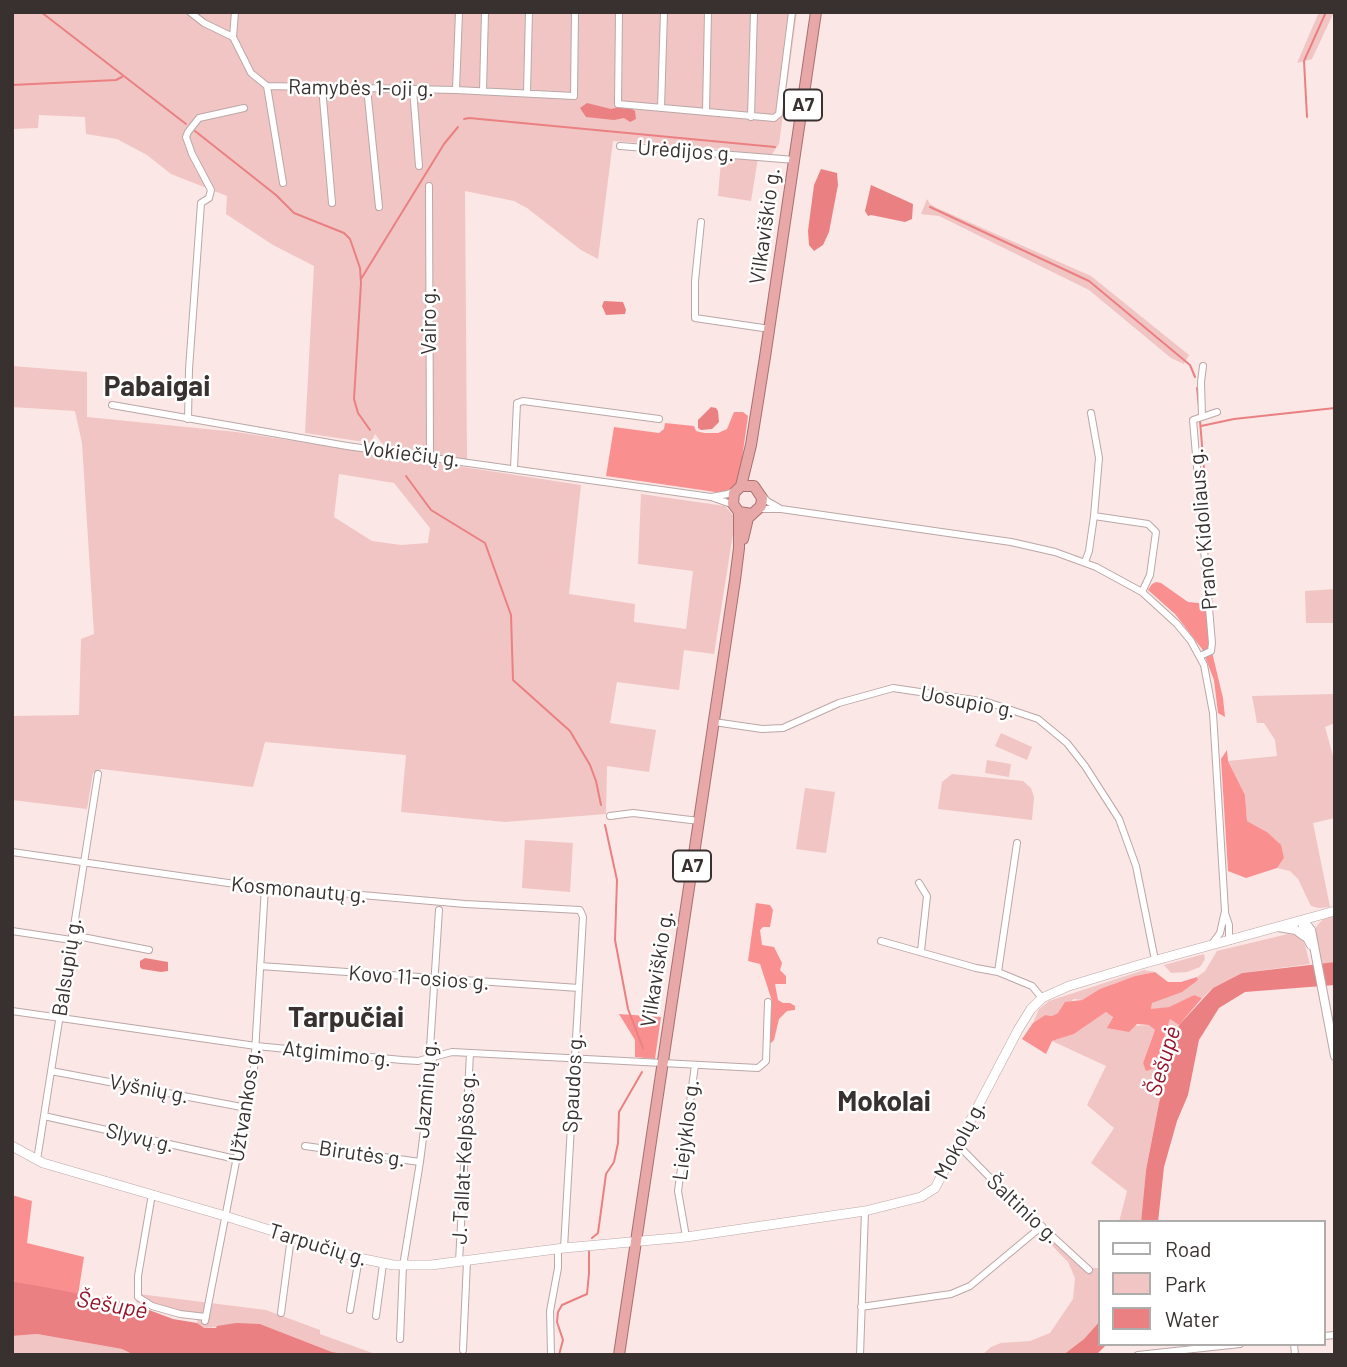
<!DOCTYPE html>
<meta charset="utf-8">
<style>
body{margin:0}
#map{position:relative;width:1347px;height:1367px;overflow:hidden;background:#fbe7e6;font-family:Barlow,sans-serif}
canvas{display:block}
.frame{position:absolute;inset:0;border:14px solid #383130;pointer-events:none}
.legend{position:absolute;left:1098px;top:1220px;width:228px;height:126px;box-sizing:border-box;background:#fff;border:2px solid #afadac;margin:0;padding:9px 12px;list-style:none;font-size:21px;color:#383130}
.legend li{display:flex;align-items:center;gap:14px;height:35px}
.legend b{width:35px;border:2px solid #afadac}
</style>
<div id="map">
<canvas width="1347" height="1367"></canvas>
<div class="frame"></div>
<ul class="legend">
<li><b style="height:9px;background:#fff"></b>Road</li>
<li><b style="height:19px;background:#f1c5c4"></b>Park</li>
<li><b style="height:19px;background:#ea8082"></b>Water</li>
</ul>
</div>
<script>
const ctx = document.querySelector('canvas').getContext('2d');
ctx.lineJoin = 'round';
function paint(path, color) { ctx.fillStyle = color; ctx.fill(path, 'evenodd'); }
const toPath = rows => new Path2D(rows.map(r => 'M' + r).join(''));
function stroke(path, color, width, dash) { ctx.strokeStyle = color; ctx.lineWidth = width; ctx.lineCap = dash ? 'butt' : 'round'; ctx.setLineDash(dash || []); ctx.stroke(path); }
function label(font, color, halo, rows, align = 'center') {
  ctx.font = font + ' Barlow,sans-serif'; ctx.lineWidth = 5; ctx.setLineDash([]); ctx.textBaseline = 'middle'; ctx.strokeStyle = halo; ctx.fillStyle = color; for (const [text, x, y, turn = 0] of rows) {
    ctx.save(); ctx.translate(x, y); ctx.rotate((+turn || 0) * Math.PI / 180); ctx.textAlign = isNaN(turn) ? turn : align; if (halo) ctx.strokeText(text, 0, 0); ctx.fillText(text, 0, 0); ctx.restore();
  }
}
paint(toPath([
 [12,12,797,12,779,144,772,154,758,158,751,201,718,196,722,149,613,141,598,259,581,250,527,208,514,201,465,191,467,461,387,450,375,434,371,443,305,433,314,266,273,245,226,214,227,196,171,174,147,155,117,139,86,134,85,117,39,115,38,128,12,129],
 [1319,12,1334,12,1312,59,1297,63],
 [927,199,930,204,937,208,1091,276,1189,355,1184,364,1171,358,1089,290,939,216,921,214],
 [12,366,87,372,87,417,236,432,581,485,569,594,635,604,634,622,686,629,693,571,638,564,641,494,725,506,734,516,735,521,714,654,684,650,679,690,617,682,610,723,656,730,649,772,607,766,606,814,505,822,401,812,406,755,265,742,253,787,101,769,93,773,87,809,12,800,12,716,79,715,81,639,94,634,82,443,75,411,12,407],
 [339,474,394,483,430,528,428,543,401,545,372,541,334,517],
 [1335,589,1335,623,1306,623,1305,591],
 [1335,689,1335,723,1325,727,1335,763,1335,818,1313,823,1330,907,1319,908,1311,906,1298,879,1290,871,1277,868,1284,858,1267,832,1247,821,1245,795,1228,761,1277,756,1275,740,1264,723,1257,723,1252,696,1334,694],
 [1001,733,1032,747,1027,760,995,746],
 [987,760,1011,764,1009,777,985,773],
 [952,774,1023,781,1031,788,1034,797,1032,820,938,809,942,782],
 [805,788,835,792,826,853,796,849],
 [525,840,573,843,570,892,522,888],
 [1335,914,1335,962,1321,964,1316,935,1316,927,1323,919],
 [1288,934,1296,935,1304,942,1310,964,1242,973,1213,988,1202,998,1194,995,1169,1007,1151,1010,1152,1003,1198,980,1197,977,1205,971,1217,951],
 [1204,954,1205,959,1200,967,1187,972,1171,973,1164,965],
 [1144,970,1155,972,1135,976,1113,984,1082,1000,1074,999,1058,1013,1053,1016,1045,1015,1033,1023,1039,1009,1049,1001],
 [1106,1012,1113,1016,1108,1027,1150,1025,1155,1030,1143,1063,1155,1068,1170,1018,1179,1025,1159,1103,1146,1170,1141,1222,1119,1222,1127,1191,1091,1163,1114,1128,1087,1105,1106,1066,1052,1041,1074,1034],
 [1044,1230,1084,1268,1100,1268,1100,1321,1084,1339,1063,1355,982,1355,991,1347,1001,1343,1030,1341,1050,1333,1073,1299,1075,1278,1068,1262,1040,1233],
 [139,1294,266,1310,320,1330,320,1334,378,1355,351,1355,332,1352,260,1324,204,1328,198,1326,197,1319,159,1310,136,1302],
 [37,1334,122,1349,134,1355,12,1353,12,1336]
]), '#f1c5c4');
paint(toPath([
 [734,412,743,412,748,416,739,480,728,491,722,493,606,476,614,427,659,433,664,429,665,423,694,426,696,431,704,433,718,433,727,429],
 [1156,582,1161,583,1188,602,1209,604,1212,652,1223,698,1225,717,1218,713,1214,680,1202,649,1175,614,1148,590,1152,584],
 [1227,750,1228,761,1245,795,1247,821,1267,832,1281,845,1284,858,1277,868,1246,878,1228,871,1221,759],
 [756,903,770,905,773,910,770,927,763,927,760,930,762,945,774,947,782,963,780,970,786,976,786,984,775,984,778,1000,783,1003,790,1003,795,1006,795,1010,787,1011,779,1019,774,1040,771,1043,769,1039,772,1001,760,964,748,961],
 [1155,972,1168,982,1181,982,1197,977,1198,980,1182,992,1152,1003,1151,1009,1169,1007,1194,995,1202,998,1179,1025,1170,1019,1155,1068,1146,1071,1143,1063,1155,1030,1149,1025,1137,1024,1129,1032,1107,1028,1113,1017,1106,1012,1074,1034,1052,1041,1046,1054,1022,1039,1033,1023,1045,1015,1052,1016,1058,1013,1065,1002,1082,1000,1100,989,1135,976],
 [619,1014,661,1017,655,1059,635,1057,635,1040],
 [12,1195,32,1201,27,1243,84,1257,78,1295,12,1281]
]), '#fa8f90');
paint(toPath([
 [587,103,611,109,619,107,632,109,635,111,636,119,630,122,624,118,614,120,586,117,580,108],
 [821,169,837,173,838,185,829,232,823,245,814,251,809,245,808,231,814,185],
 [871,185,913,204,912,219,905,222,871,215,868,216,865,211],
 [604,301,623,302,626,310,625,314,606,315,602,306],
 [711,407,716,408,718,411,719,422,712,429,701,430,698,428,698,420],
 [145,958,168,962,168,971,161,972,142,969,140,967,140,961],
 [1335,962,1335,985,1245,992,1219,1008,1199,1040,1188,1095,1177,1121,1164,1167,1158,1222,1141,1222,1146,1170,1159,1103,1179,1025,1213,988,1242,973],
 [12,1281,133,1304,173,1319,197,1323,204,1328,216,1328,217,1326,236,1323,260,1324,332,1352,351,1355,209,1355,205,1353,198,1355,134,1355,122,1349,37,1334,12,1336],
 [1100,1321,1100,1344,1107,1344,1096,1355,1063,1355,1084,1339]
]), '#ea8082');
stroke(toPath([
 [41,12,186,124],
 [12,85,116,80,122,77],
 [1307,117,1304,61,1326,12],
 [464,119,469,118,775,147],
 [195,131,276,195,294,213,344,233,350,239,360,268,361,283,354,399,358,413,370,430],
 [930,207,1089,281,1190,365,1195,377],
 [361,279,444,144,458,127],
 [1197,388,1199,407],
 [1200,421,1204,470],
 [1201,426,1234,419,1335,408],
 [406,476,431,510,485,543,511,615,513,680,570,731,590,765,596,781,601,805],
 [1212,573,1213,587],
 [605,825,617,880,615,940,628,1009,643,1048],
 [592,1238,598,1233,606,1174,614,1162,618,1143,619,1112,642,1072],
 [559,1355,563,1340,557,1322,558,1312,562,1305,587,1294,589,1273,589,1251]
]), '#ea8082', 2);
const minor = toPath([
 [190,12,204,23,233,37],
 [235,12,233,37,251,73,267,86,456,90,574,96,575,12],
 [619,12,618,104,774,118,779,114,792,12],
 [267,86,283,183],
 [322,87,332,203],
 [367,88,379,207],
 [413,89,419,166],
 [456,90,459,12],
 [483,91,485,12],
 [527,93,529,12],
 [661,108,664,12],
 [706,112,708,12],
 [751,117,754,12],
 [620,146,795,160],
 [429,186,430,456],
 [701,222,695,281,695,318,770,329],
 [112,405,347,446,711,497,734,505],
 [1091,413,1099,458,1094,516,1148,524,1156,532,1150,575,1142,592],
 [1202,416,1201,382,1203,366],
 [188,419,189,369,201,203,209,198,211,190,192,154,186,137,188,132,199,118,244,108],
 [514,468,517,403,523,401,659,419],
 [711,497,728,494,736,490],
 [760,509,781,509,767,501,763,496],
 [781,509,1011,542,1055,552,1096,567,1142,592,1177,624,1191,641,1204,665,1213,713,1225,911,1220,933,1212,944],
 [1085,562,1089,551,1094,516],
 [1200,656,1211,651,1212,643,1193,420,1217,412],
 [714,722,762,729,783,728,839,703,893,688,987,702,1038,719,1067,743,1085,766,1119,819,1136,866,1155,960],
 [610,816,633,813,699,821],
 [12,852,235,884,465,904,580,910,583,917,564,1248],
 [919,883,927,896,921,951],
 [1225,913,1229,925,1229,941],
 [12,931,71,940],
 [72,935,149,950],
 [881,941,976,968,998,972,1032,986,1042,998],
 [260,966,579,988],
 [998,972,1017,843],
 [12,1011,256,1046,402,1060,418,1061,452,1052,758,1068,766,1061,768,1002],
 [51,1071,247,1108],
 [44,1116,236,1159],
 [305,1146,420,1162],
 [959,1146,1005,1193,1089,1270],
 [37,1160,98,774],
 [152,1194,138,1276,138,1297,152,1306,180,1314,206,1317],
 [686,1237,678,1191,695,1065],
 [459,1262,470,1053],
 [861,1307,951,1294,970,1286,1042,1226],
 [350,1310,359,1258],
 [281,1313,291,1237],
 [376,1316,383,1264],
 [205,1321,254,1069,265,887],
 [1324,1336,1335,1335],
 [400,1339,403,1266,420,1162,433,1058,430,1048,439,910],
 [1294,1344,1295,1355],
 [463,1350,467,1261],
 [551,1355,550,1311,558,1268,558,1248],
 [860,1355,865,1211],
 [1138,1355,1240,1344]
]);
const tertiary = toPath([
 [1303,920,1311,930,1335,1056],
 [1303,920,1303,930,1311,945],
 [1278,927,1296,930,1304,936]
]);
const secondary = toPath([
 [12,1146,43,1163,225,1216,359,1258,393,1265,431,1265,564,1248,686,1237,865,1211,921,1197,935,1188,1018,1030,1031,1009,1042,998,1069,986,1142,964,1335,911]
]);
const trunk = toPath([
 [741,486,751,445,765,357,816,12],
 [743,539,748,518,761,506,762,498,754,486,741,486,734,493,733,504,739,512,752,514],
 [619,1355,735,580,739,548,739,512]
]);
stroke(minor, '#bba7a7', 8);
stroke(tertiary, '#bba7a7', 10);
stroke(secondary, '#bba7a7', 10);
stroke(trunk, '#a67170', 12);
stroke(minor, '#fff', 6);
stroke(tertiary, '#fff', 8);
stroke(secondary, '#fff', 9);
stroke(trunk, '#e8a8a8', 10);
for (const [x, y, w] of [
 [803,105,38],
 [692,866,38]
]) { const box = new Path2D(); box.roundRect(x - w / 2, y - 15.5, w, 31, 5); ctx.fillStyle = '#fff'; ctx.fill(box); stroke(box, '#383130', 2); }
label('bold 19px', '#383130', null, [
 ["A7",803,105],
 ["A7",692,866]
]);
label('21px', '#383130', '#fff', [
 ["Ramybės 1-oji g.",361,88,1],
 ["Urėdijos g.",686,151,4],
 ["Vilkaviškio g.",765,226,-82],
 ["Vairo g.",429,321,-90],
 ["Vokiečių g.",411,454,7],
 ["Prano Kidoliaus g.",1203,529,-95],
 ["Uosupio g.",968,702,11],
 ["Kosmonautų g.",299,890,5],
 ["Balsupių g.",67,967,-81],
 ["Vilkaviškio g.",657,969,-81],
 ["Kovo 11-osios g.",419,978,4],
 ["Atgimimo g.",337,1054,6],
 ["Spaudos g.",573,1083,-87],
 ["Vyšnių g.",149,1089,11],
 ["Jazminų g.",426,1089,-85],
 ["Užtvankos g.",245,1105,-81],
 ["Liejyklos g.",686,1130,-83],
 ["Slyvų g.",140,1138,13],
 ["Mokolų g.",960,1140,-62],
 ["Birutės g.",362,1154,8],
 ["J. Tallat-Kelpšos g.",464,1158,-87],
 ["Šaltinio g.",1023,1209,43],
 ["Tarpučių g.",318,1245,17]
]);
label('italic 23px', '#95162a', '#fff', [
 ["Šešupė",1163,1061,-73],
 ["Šešupė",112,1305,10]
]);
label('bold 28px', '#383130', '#fff', [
 ["Pabaigai",157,387],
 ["Tarpučiai",346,1018],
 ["Mokolai",884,1102]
]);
</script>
